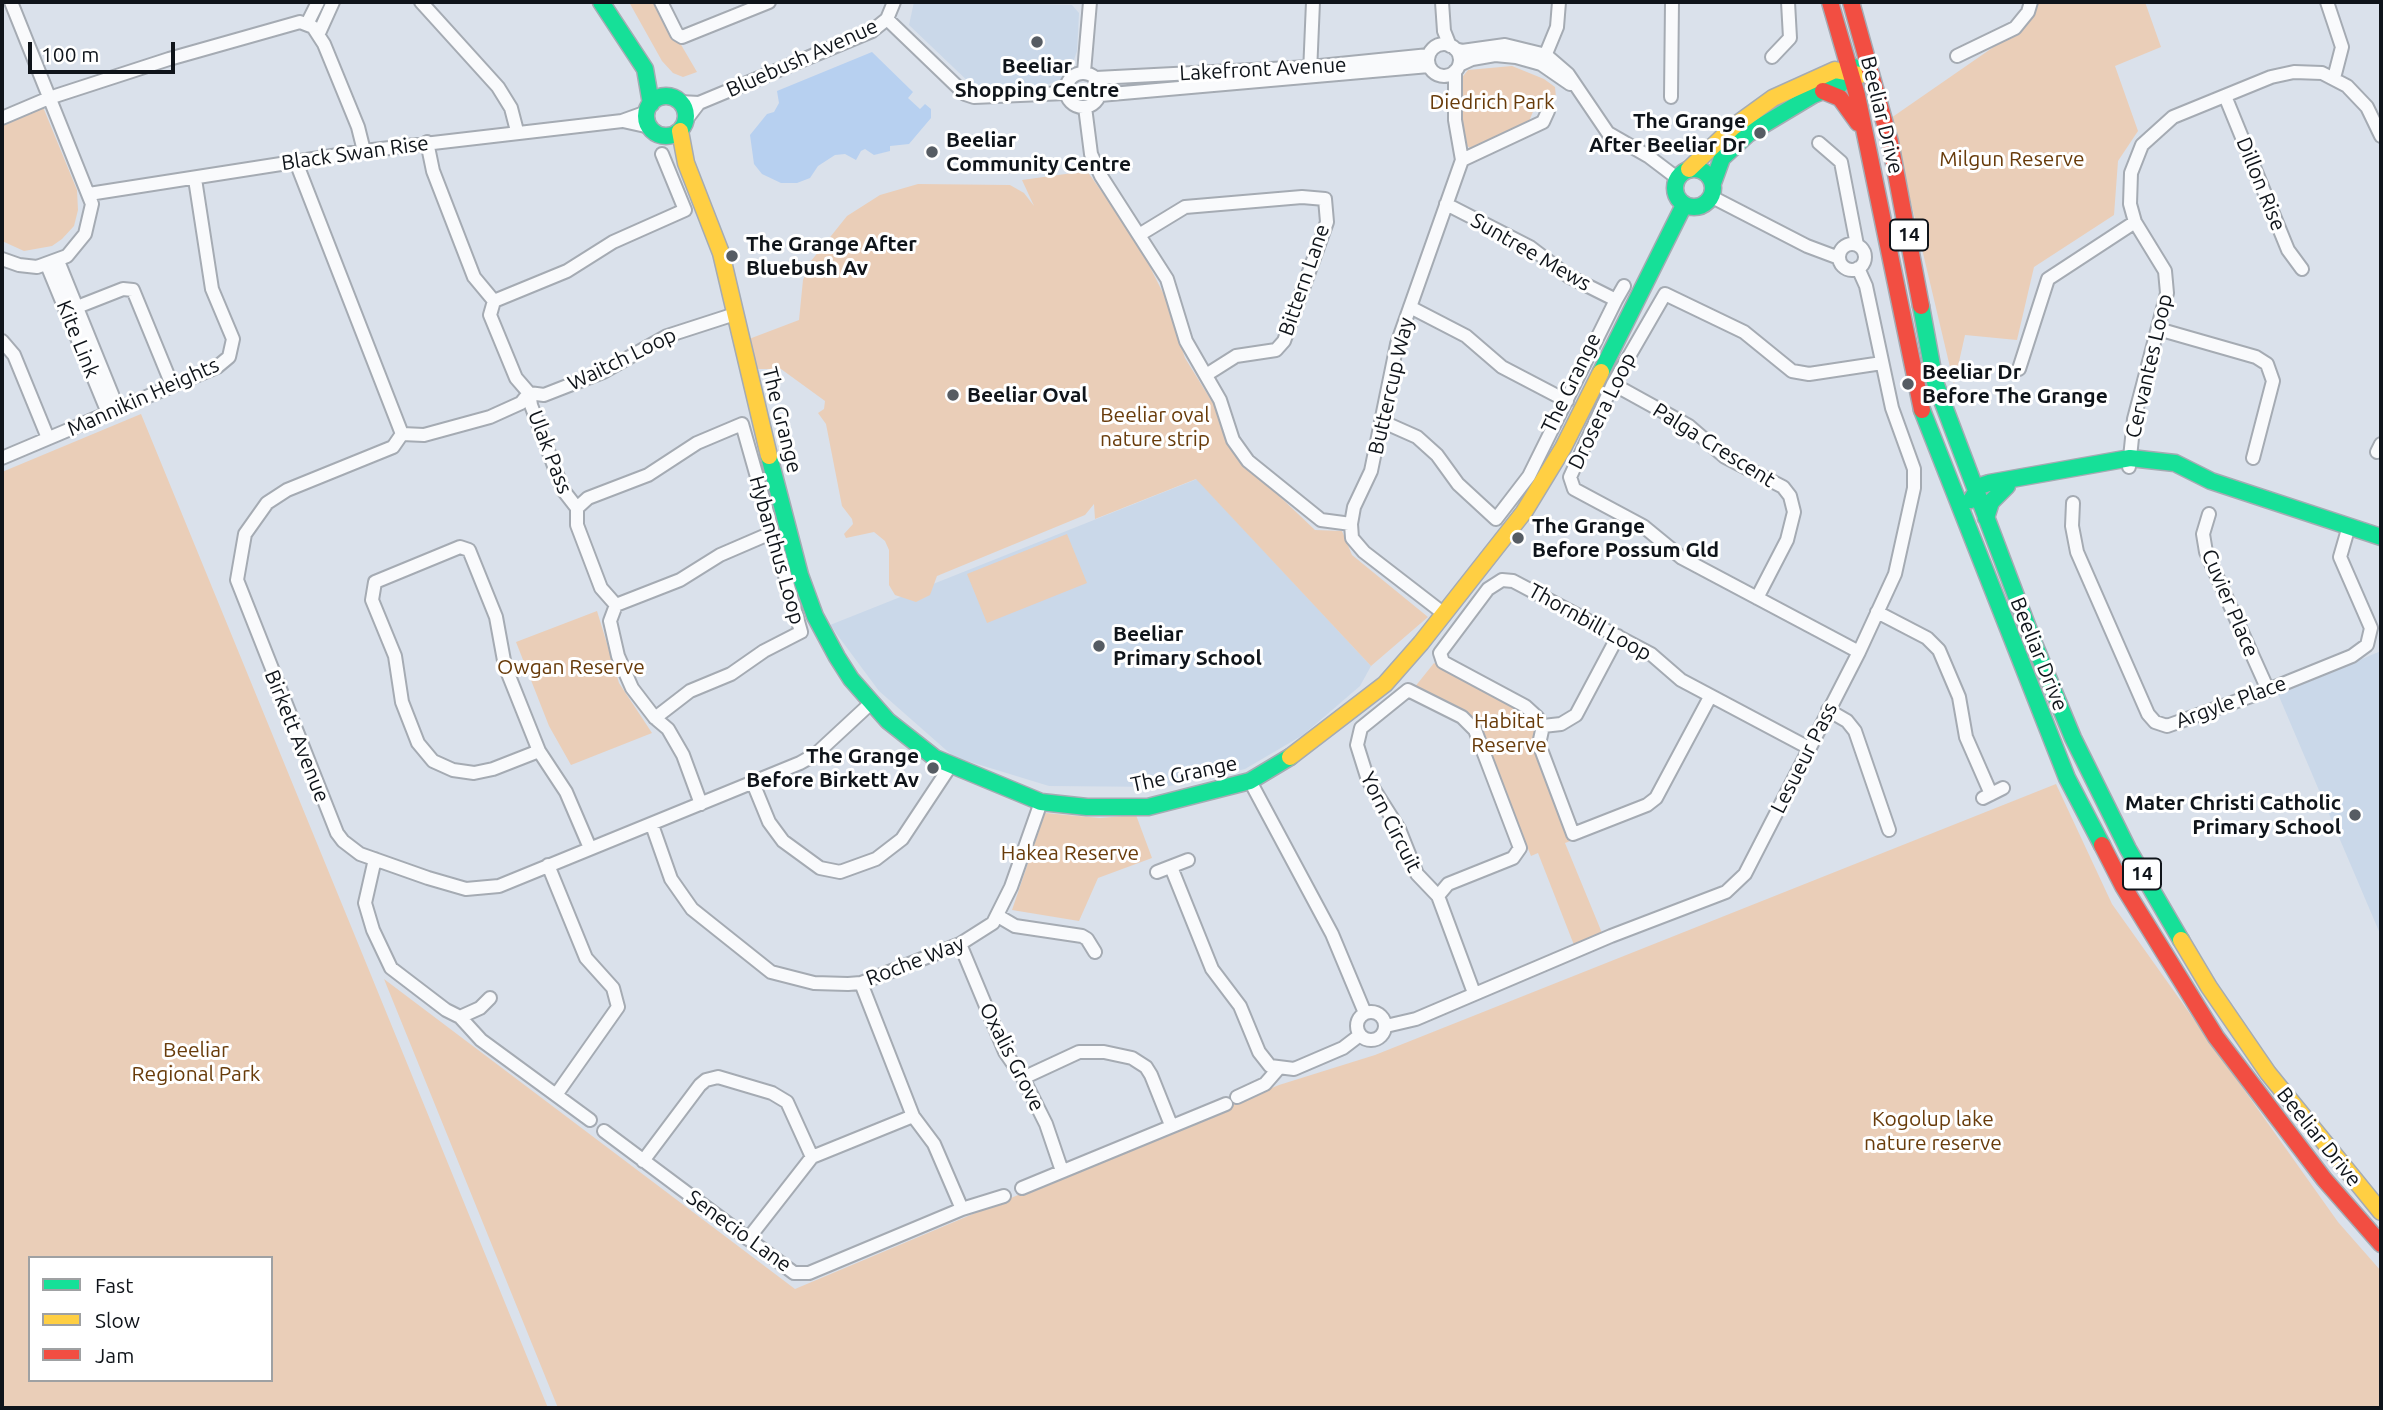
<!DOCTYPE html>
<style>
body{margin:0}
#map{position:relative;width:2383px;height:1410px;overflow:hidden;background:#dae1eb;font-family:Ubuntu,sans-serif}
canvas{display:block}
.frame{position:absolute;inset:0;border:4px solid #0f141a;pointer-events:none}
.legend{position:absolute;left:28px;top:1256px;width:245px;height:126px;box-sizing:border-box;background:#fff;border:2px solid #9fa1a3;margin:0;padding:9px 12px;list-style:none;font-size:21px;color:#0f141a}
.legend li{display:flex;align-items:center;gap:14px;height:35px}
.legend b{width:35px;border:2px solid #9fa1a3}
.scale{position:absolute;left:28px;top:42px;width:147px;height:32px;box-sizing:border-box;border:4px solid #0f141a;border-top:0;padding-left:9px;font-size:21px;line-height:24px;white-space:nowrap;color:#0f141a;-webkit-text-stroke:5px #fff;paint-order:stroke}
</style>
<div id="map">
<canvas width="2383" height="1410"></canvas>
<div class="frame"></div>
<ul class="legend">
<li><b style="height:9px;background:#16e098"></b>Fast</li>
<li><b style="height:9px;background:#ffcf43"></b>Slow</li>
<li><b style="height:9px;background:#f24e42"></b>Jam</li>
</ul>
<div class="scale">100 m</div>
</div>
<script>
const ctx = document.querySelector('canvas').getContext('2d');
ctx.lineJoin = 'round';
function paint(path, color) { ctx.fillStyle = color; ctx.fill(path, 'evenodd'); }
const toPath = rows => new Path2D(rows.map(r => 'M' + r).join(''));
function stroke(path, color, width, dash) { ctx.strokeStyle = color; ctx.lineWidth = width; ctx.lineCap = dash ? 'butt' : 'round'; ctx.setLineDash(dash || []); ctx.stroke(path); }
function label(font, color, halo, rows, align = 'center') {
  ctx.font = font + ' Ubuntu,sans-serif'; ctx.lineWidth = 6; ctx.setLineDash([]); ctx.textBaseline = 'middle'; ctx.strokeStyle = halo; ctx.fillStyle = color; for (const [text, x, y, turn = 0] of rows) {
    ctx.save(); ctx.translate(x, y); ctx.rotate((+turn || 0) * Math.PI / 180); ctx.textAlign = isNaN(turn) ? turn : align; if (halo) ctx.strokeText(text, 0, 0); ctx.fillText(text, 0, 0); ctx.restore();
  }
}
paint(toPath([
 [914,2,1072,5,1079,13,1077,51,1068,77,1043,86,975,88,909,25],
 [1197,479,1371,666,1360,686,1303,735,1245,769,1165,787,1049,786,954,757,879,691,830,625],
 [2381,651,2381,936,2278,694]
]), '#cad8e9');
paint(toPath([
 [629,2,656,2,697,72,683,77,673,73,662,61],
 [2038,2,2145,2,2161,47,2115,66,2138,131,2118,161,2114,215,2034,267,2017,340,1965,335,1954,384,1891,118,2021,28,2032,18],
 [1512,66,1544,79,1555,87,1556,97,1544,95,1538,99,1528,124,1470,148,1464,144,1456,85,1468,70],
 [43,107,77,190,78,210,74,226,62,239,52,246,24,251,2,241,2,123],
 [1087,171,1136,239,1166,299,1185,358,1219,413,1236,455,1315,530,1342,531,1352,555,1428,617,1371,666,1196,479,1095,519,1094,504,1085,515,937,576,930,595,916,602,895,595,889,585,889,550,885,541,874,532,846,538,844,534,853,524,852,519,842,506,826,424,818,413,824,409,825,401,781,369,756,369,749,339,799,320,803,280,811,261,847,216,880,195,918,184,1010,185,1024,193,1034,206,1022,180],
 [141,414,355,936,548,1408,2,1408,2,472],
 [30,1258,271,1258,271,1380,30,1380],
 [1067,534,1087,583,987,623,967,574],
 [597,611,619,683,652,733,571,765,549,726,516,642],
 [1434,663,1531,714,1573,840,1565,843,1602,933,1574,945,1538,853,1531,856,1485,743,1473,722,1414,688],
 [2056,784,2112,904,2338,1222,2381,1271,2381,1408,558,1408,384,979,795,1289,1279,1085,1375,1055],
 [1045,813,1100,818,1136,815,1152,858,1098,878,1079,921,1012,910]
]), '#eaceb8');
paint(toPath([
 [872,52,913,92,908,98,920,109,925,104,931,109,931,118,909,144,890,146,890,151,874,155,865,149,861,151,856,160,845,154,835,155,818,166,810,178,797,183,781,183,762,174,754,164,750,135,767,114,774,112,779,103,777,91]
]), '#b7d0f0');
const street = toPath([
 [421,2,498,87,511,108,517,131],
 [661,2,677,34,682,37,769,2],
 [1442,2,1444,31,1450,46],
 [2327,2,2342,47,2334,78],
 [887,19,965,94,974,97,1066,93],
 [307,24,318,2],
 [319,33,333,2],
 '1428 60a16 16 0 1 1 32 0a16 16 0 1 1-32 0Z',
 [1455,49,1462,51,1505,45,1546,55,1568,74,1608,133,1648,156,1677,178],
 [1957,56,2015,28,2028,12,2031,2],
 [1772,57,1790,38,1788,2],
 [1543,61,1557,27,1559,2],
 [1459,65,1472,59,1495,55,1516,57,1541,64,1570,84],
 [1084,72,1090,2],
 '1066 90a17 17 0 1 1 34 0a17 17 0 1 1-34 0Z',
 [1310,73,1313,2],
 [1096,78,1310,67,1429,55],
 [1100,95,1429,66],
 [2225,96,2288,250,2302,269],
 [1671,97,1672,2],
 [680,102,699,103,872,31,887,19,894,2],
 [1085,107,1091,154,1101,176,1167,279,1186,341,1220,400,1233,440,1248,461,1321,520,1351,524],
 [2,118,49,98,169,59,300,22,313,27,324,44,358,127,364,151],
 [686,120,699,103],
 [623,121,650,127],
 [427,142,433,171,474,277,494,301],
 [1819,143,1841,162,1857,245],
 [662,154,685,210,613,242,567,271,494,301,490,315,516,378,529,393,544,395,603,372,667,336,735,314],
 [1462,160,1543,122,1548,111],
 [296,162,402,434,393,447,287,490,267,503,245,534,237,580,337,833,343,841,360,854,428,878,466,889,499,886,800,763,816,754,871,703],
 [89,194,364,151,622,121,647,112],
 [1712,197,1807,246,1839,258],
 [1139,235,1185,207,1302,197,1325,199,1327,222,1284,341,1276,350,1236,356,1206,375],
 '1839 257a13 13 0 1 1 26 0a13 13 0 1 1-26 0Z',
 [2,259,19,265,37,267,67,256,85,234,92,204,11,2],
 [58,261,118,409],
 [47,265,108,413],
 [1616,300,1624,286],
 [1410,307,1466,336,1502,367,1567,401],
 [67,311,123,289,133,290,172,385],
 [2158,329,2256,357,2267,364,2273,381,2253,458],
 [2,341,14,355,48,438],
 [2019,369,2048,279,2135,222],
 [1613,384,1689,426,1725,457,1783,487,1790,496,1794,512,1787,540,1757,598],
 [529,393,531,405,563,490,577,508],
 [1381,421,1417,437,1437,455,1458,484,1496,519,1529,476,1616,300,1568,276,1530,247,1446,204],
 [402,434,424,435,490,417,521,403,529,393],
 [2377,452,2381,444],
 [2,458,217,367,229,357,233,339,212,289,195,179],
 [2129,467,2134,419,2167,293,2165,271,2135,222,2130,204,2131,173,2142,145,2173,117,2271,77,2294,72,2322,73,2347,86,2367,107,2381,136],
 [2073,503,2072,526,2077,552,2148,714,2155,722,2167,726,2268,690,2352,656,2367,645,2371,628,2340,557,2349,526],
 [2209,514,2203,534,2206,552,2268,690],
 [616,605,680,580,720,555,771,533],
 [1877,612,1927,638,1939,650,1959,697,1966,737,1991,794],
 [1443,613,1364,552,1352,538,1351,524,1354,507,1371,471,1397,344,1462,160,1455,120,1455,71],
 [1859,652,1682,558,1643,526,1574,489,1570,477,1613,384,1665,294,1744,332,1792,371,1809,374,1882,363],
 [1710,697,1656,798,1647,805,1573,834,1539,744,1543,726,1537,717,1525,706,1443,662,1440,653,1488,589,1502,580,1513,581,1651,654,1681,680,1809,748],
 [1828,710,1847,721,1855,731,1889,830],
 [655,718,632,688,618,656,610,621,616,605,601,588,577,525,577,508,588,498,648,475,697,443,742,424,801,632,764,651,731,674,690,691,655,718,668,729,683,755,701,804],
 [1543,726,1561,724,1576,715,1618,636],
 [539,751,493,769,474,773,453,770,433,761,418,743,402,702,395,656,372,600,375,582,460,547,469,550,496,617,505,666,539,751,566,792,590,848],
 [1250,781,1332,934,1365,1013],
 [753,783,769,822,783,841,820,868,840,872,876,859,902,839,951,765],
 [1983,798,2003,788],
 [652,825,671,879,692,909,771,972,814,983,848,984,861,983,960,944,993,923,1011,887,1041,802],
 [375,859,365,903,373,930,391,968,446,1010,460,1017,481,1040,590,1120],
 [548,865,586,958,613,988,618,1007,556,1095],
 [1171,867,1212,969,1240,1006,1259,1052,1270,1066,1294,1069,1343,1048,1360,1035],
 [1157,872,1188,860],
 [1438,896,1417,874,1399,829,1368,780,1357,745,1361,728,1408,690,1462,717,1475,730,1520,848,1513,858,1448,884,1438,896,1474,993],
 [998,916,1015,926,1082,936,1087,939,1095,952],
 [960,944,1005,1052,1023,1078,1046,1124,1062,1171],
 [861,983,913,1116,934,1144,962,1209],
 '1357 1026a14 14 0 1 1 28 0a14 14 0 1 1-28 0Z',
 [460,1017,480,1008,490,998],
 [1386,1026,1416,1019,1611,936,1726,892,1745,874,1859,652,1895,574,1914,488,1914,469,1892,408,1866,286,1858,268],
 [1023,1078,1079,1052,1104,1052,1132,1058,1146,1067,1151,1075,1171,1125],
 [1237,1097,1265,1084,1278,1069],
 [604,1131,794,1273,809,1273,962,1209,1004,1196],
 [643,1161,700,1085,706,1080,718,1077,772,1093,787,1102,812,1157],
 [1022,1188,1226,1104],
 [748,1239,812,1157,913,1116]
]);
const fast = toPath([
 [601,2,645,69,651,104],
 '646 116a20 20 0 1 1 40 0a20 20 0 1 1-40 0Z',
 '1675 188a19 19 0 1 1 38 0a19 19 0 1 1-38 0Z',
 [1713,183,1722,158,1748,134,1813,95,1841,84,1854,67],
 [1921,306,1935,382,2035,646,2073,738,2128,849,2181,940],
 [1601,372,1684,205],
 [1922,410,2067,778,2102,845],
 [769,456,800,575,815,616,837,657,851,679,888,721,935,758,1041,802,1087,807,1148,807,1250,781,1290,757],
 [1971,500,1980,486,1989,483,2130,458,2175,463,2211,481,2381,537],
 [1986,518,1991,502,2007,486]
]);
const slow = toPath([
 [680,131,686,163,721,253,769,456],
 [1689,169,1733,127,1773,98,1835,70,1860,75],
 [1290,757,1385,684,1421,643,1524,512,1563,448,1601,372],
 [2181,940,2209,987,2268,1073,2381,1212]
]);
const jam = toPath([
 [1830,2,1857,95,1922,410],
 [1851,2,1890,142,1921,306],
 [1823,91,1840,98,1858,123],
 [2102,845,2123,886,2216,1037,2324,1179,2381,1244]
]);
stroke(street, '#a5abb3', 16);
stroke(fast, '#a5abb3', 19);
stroke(slow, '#a5abb3', 19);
stroke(jam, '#a5abb3', 19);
stroke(street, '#f9fafc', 12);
stroke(fast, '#16e098', 16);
stroke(slow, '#ffcf43', 16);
stroke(jam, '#f24e42', 16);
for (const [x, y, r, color] of [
 [1037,42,7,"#565c63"],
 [1760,133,7,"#565c63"],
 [932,152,7,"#565c63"],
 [732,256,7,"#565c63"],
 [1908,384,7,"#565c63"],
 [953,395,7,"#565c63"],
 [1518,538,7,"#565c63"],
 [1099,646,7,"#565c63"],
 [933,768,7,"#565c63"],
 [2355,815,7,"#565c63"]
]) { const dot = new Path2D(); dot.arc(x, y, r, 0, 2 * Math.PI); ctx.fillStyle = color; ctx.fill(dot); stroke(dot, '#fff', 2.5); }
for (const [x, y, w] of [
 [1909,235,38],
 [2142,874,38]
]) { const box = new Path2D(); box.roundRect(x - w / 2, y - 15.5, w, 31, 5); ctx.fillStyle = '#fff'; ctx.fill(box); stroke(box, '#0f141a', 2); }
label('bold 19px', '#0f141a', null, [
 ["14",1909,235],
 ["14",2142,874]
]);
label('21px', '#0f141a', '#fff', [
 ["Bluebush Avenue",802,58,-24],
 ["Lakefront Avenue",1263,69,-3],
 ["Beeliar Drive",1882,115,76],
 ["Black Swan Rise",355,153,-8],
 ["Dillon Rise",2261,184,68],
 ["Suntree Mews",1531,252,30],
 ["Bittern Lane",1304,280,-71],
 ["Kite Link",78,339,68],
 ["Waitch Loop",622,359,-26],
 ["Cervantes Loop",2149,366,-77],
 ["The Grange",1571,383,-64],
 ["Buttercup Way",1391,386,-77],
 ["Mannikin Heights",143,397,-24],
 ["Drosera Loop",1602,411,-64],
 ["The Grange",782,420,76],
 ["Palga Crescent",1714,445,32],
 ["Ulak Pass",550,452,69],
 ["Hybanthus Loop",777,550,74],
 ["Cuvier Place",2230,603,67],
 ["Thornbill Loop",1590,622,29],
 ["Beeliar Drive",2039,654,68],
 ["Argyle Place",2231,702,-20],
 ["Birkett Avenue",297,736,68],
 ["Lesueur Pass",1804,758,-63],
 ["The Grange",1184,774,-12],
 ["Yorn Circuit",1391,822,63],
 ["Roche Way",915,961,-21],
 ["Oxalis Grove",1012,1057,63],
 ["Beeliar Drive",2319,1137,51],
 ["Senecio Lane",739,1231,36]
]);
label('bold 21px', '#0f141a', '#fff', [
 ["Beeliar",1037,66,"center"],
 ["Shopping Centre",1037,90,"center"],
 ["The Grange",1746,121,"right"],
 ["After Beeliar Dr",1746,145,"right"],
 ["Beeliar",946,140],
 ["Community Centre",946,164],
 ["The Grange After",746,244],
 ["Bluebush Av",746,268],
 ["Beeliar Dr",1922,372],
 ["Before The Grange",1922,396],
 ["Beeliar Oval",967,395],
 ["The Grange",1532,526],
 ["Before Possum Gld",1532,550],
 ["Beeliar",1113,634],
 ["Primary School",1113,658],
 ["The Grange",919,756,"right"],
 ["Before Birkett Av",919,780,"right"],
 ["Mater Christi Catholic",2341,803,"right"],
 ["Primary School",2341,827,"right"]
], 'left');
label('21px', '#683b0a', '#fff', [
 ["Diedrich Park",1492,102],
 ["Milgun Reserve",2012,159],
 ["Beeliar oval",1155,415],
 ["nature strip",1155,439],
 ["Owgan Reserve",571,667],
 ["Habitat",1509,721],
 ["Reserve",1509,745],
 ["Hakea Reserve",1070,853],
 ["Beeliar",196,1050],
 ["Regional Park",196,1074],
 ["Kogolup lake",1933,1119],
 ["nature reserve",1933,1143]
]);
</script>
